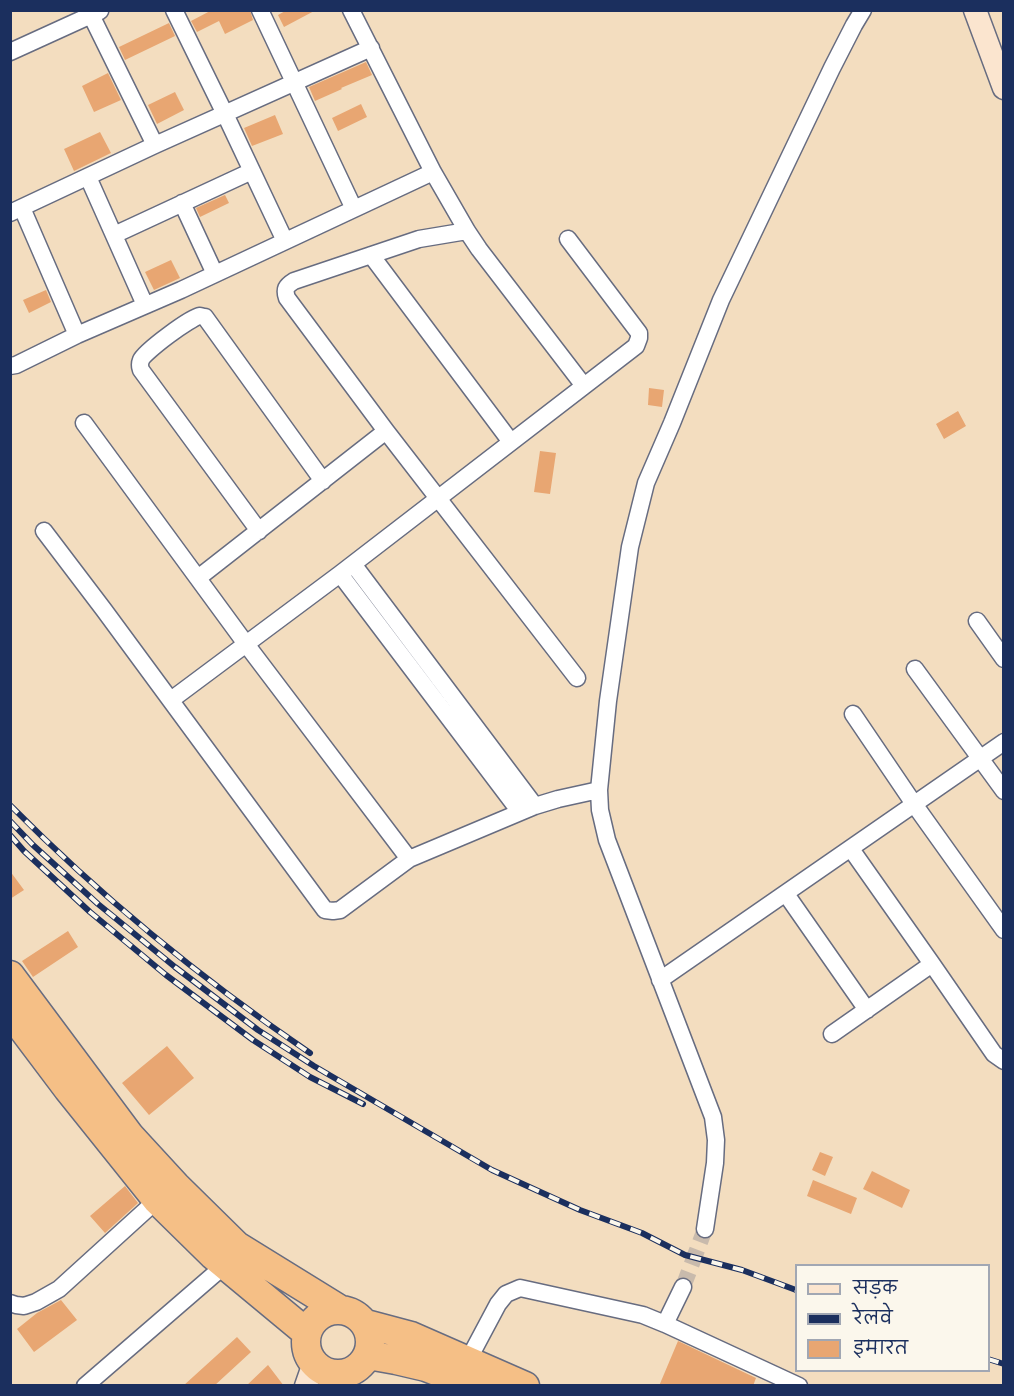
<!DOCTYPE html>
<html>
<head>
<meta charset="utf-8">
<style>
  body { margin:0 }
  #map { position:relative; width:1014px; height:1396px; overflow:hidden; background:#f3ddbf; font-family:Itim,"Playpen Sans Deva",sans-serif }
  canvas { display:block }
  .frame { position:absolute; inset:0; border:12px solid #1b2f5e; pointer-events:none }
  .legend { position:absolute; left:795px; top:1264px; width:195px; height:108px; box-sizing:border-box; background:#fbf7ec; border:2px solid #a1a7b3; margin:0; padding:8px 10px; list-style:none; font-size:18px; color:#1b2f5e }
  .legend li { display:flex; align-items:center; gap:12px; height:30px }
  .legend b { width:30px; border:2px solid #a1a7b3 }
</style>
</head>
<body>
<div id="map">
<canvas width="1014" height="1396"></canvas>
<div class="frame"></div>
<ul class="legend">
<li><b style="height:8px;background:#fbe5cf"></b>सड़क</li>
<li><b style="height:8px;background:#1b2f5e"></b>रेलवे</li>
<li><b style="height:16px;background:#e8a672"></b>इमारत</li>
</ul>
</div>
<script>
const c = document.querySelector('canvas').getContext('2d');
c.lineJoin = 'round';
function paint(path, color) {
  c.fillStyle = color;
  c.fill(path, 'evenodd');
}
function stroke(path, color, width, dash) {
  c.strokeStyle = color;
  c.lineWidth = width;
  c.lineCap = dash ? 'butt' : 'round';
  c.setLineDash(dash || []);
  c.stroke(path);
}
const building = new Path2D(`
  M 212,10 L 250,10 L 253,20 L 225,34 L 219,21 L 197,32 L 191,21 Z
  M 287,10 L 316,10 L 284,27 L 278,15 Z
  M 169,23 L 175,36 L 125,60 L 119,47 Z
  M 366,62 L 372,75 L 341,88 L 342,89 L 315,101 L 309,87 Z
  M 108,73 L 121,100 L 94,112 L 82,86 Z
  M 175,92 L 184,110 L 157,124 L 148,105 Z
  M 361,104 L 367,117 L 338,131 L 332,118 Z
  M 275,115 L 283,134 L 252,146 L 244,128 Z
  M 100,132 L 111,153 L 74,171 L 64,149 Z
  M 225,195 L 229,203 L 200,217 L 196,208 Z
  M 171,260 L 180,278 L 154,290 L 145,272 Z
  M 46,290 L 51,302 L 29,313 L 23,300 Z
  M 649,388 L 664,390 L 662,407 L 648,405 Z
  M 958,411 L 966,426 L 944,439 L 936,424 Z
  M 540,451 L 556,453 L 550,494 L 534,492 Z
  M 10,871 L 24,890 L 10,899 Z
  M 68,931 L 78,947 L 33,977 L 22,961 Z
  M 167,1046 L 194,1078 L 149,1115 L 122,1083 Z
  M 820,1152 L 833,1157 L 825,1176 L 812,1170 Z
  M 872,1171 L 910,1190 L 902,1208 L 863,1189 Z
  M 813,1180 L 857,1198 L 851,1214 L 807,1196 Z
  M 125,1186 L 138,1203 L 105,1233 L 90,1216 Z
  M 61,1300 L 77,1320 L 34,1352 L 17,1329 L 37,1313 Z
  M 237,1337 L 251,1352 L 214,1386 L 183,1386 Z
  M 678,1341 L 756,1378 L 753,1386 L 659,1386 Z
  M 268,1365 L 284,1386 L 246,1386 Z`);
const streetTunnel = new Path2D(`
  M 683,1287 L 705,1229`);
const street = new Path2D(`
  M 174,10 L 225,114 L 285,241
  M 260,10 L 354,209
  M 351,10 L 433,172 L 467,231 L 479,249 L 584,386
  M 91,15 L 155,145
  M 10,52 L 100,11
  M 88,177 L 145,305
  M 182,203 L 215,274
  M 22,208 L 77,335
  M 10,213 L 155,145 L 371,48
  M 467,231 L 419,239 L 294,281 C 286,286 284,289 287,298 L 386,431 L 577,678
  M 114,235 L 252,171
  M 371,255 L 511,442
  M 10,366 L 16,365 L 77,335 L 181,290 L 433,172
  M 84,423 L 246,644 L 409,859
  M 44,531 L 104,610 L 325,910 L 333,911 L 340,910 L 409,859 L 535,806 L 558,799 L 599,790
  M 259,531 L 141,370 C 140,366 139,365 141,360 C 144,352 191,317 200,316 C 201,316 203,317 205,317 L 323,481
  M 353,564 L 535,806
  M 340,574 L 520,812
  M 198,578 L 386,431
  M 977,621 L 1004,659
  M 915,669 L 1004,791
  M 171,700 L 340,574 L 636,346 L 639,338 L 639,333 L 568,239
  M 853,714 L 914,804 L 1004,930
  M 851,849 L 932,964 L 994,1054 L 1004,1061
  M 786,894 L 867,1010
  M 660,980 L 1004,742
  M 832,1034 L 932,964
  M 705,1229 L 715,1163 L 716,1140 L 713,1117 L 607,840 L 600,810 L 599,790 L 608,701 L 630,547 L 646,483 L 672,423 L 721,300 L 832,68 L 854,25 L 863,10
  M 10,1303 L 16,1305 L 24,1306 L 36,1302 L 59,1289 L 157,1200
  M 665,1324 L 683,1287
  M 465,1366 L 498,1304 L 506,1294 L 520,1288 L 643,1315 L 665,1324 L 799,1386
  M 85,1386 L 225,1265`);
const secondary = new Path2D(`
  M 975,10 L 1004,88
  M 306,1386 L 314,1363
  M 334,1386 L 339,1374`);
const highway = new Path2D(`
  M 10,975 L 130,1136 L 176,1186 L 237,1246 L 339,1309
  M 10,1012 L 68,1089 L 157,1200 L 213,1255 L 307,1333
  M306 1342a32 32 0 1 1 64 0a32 32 0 1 1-64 0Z
  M 366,1324 L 411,1336 L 525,1386
  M 368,1355 L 396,1360 L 426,1367 L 474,1386`);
const rail = new Path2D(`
  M 10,805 C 102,898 203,980 310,1053
  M 10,821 L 33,845 L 98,904 L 175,967 L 258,1030 L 314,1066 L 492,1170 L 580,1210 L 642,1233 L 685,1255 L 742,1270 L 796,1290
  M 10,835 L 24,851 L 90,912 L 166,975 L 253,1040 L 310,1077 L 363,1104
  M 988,1359 L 1004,1364`);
paint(building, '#e8a672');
stroke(streetTunnel, '#c8baac', 16, [16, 8]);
stroke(street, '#676c80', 19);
stroke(secondary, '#676c80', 25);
stroke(highway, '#676c80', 31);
stroke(street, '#fff', 16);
stroke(secondary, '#fbe5cf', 22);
stroke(highway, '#f5bf86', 28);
stroke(rail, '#1b2f5e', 6);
stroke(rail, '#fbf7ec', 4, [11]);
</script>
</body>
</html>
